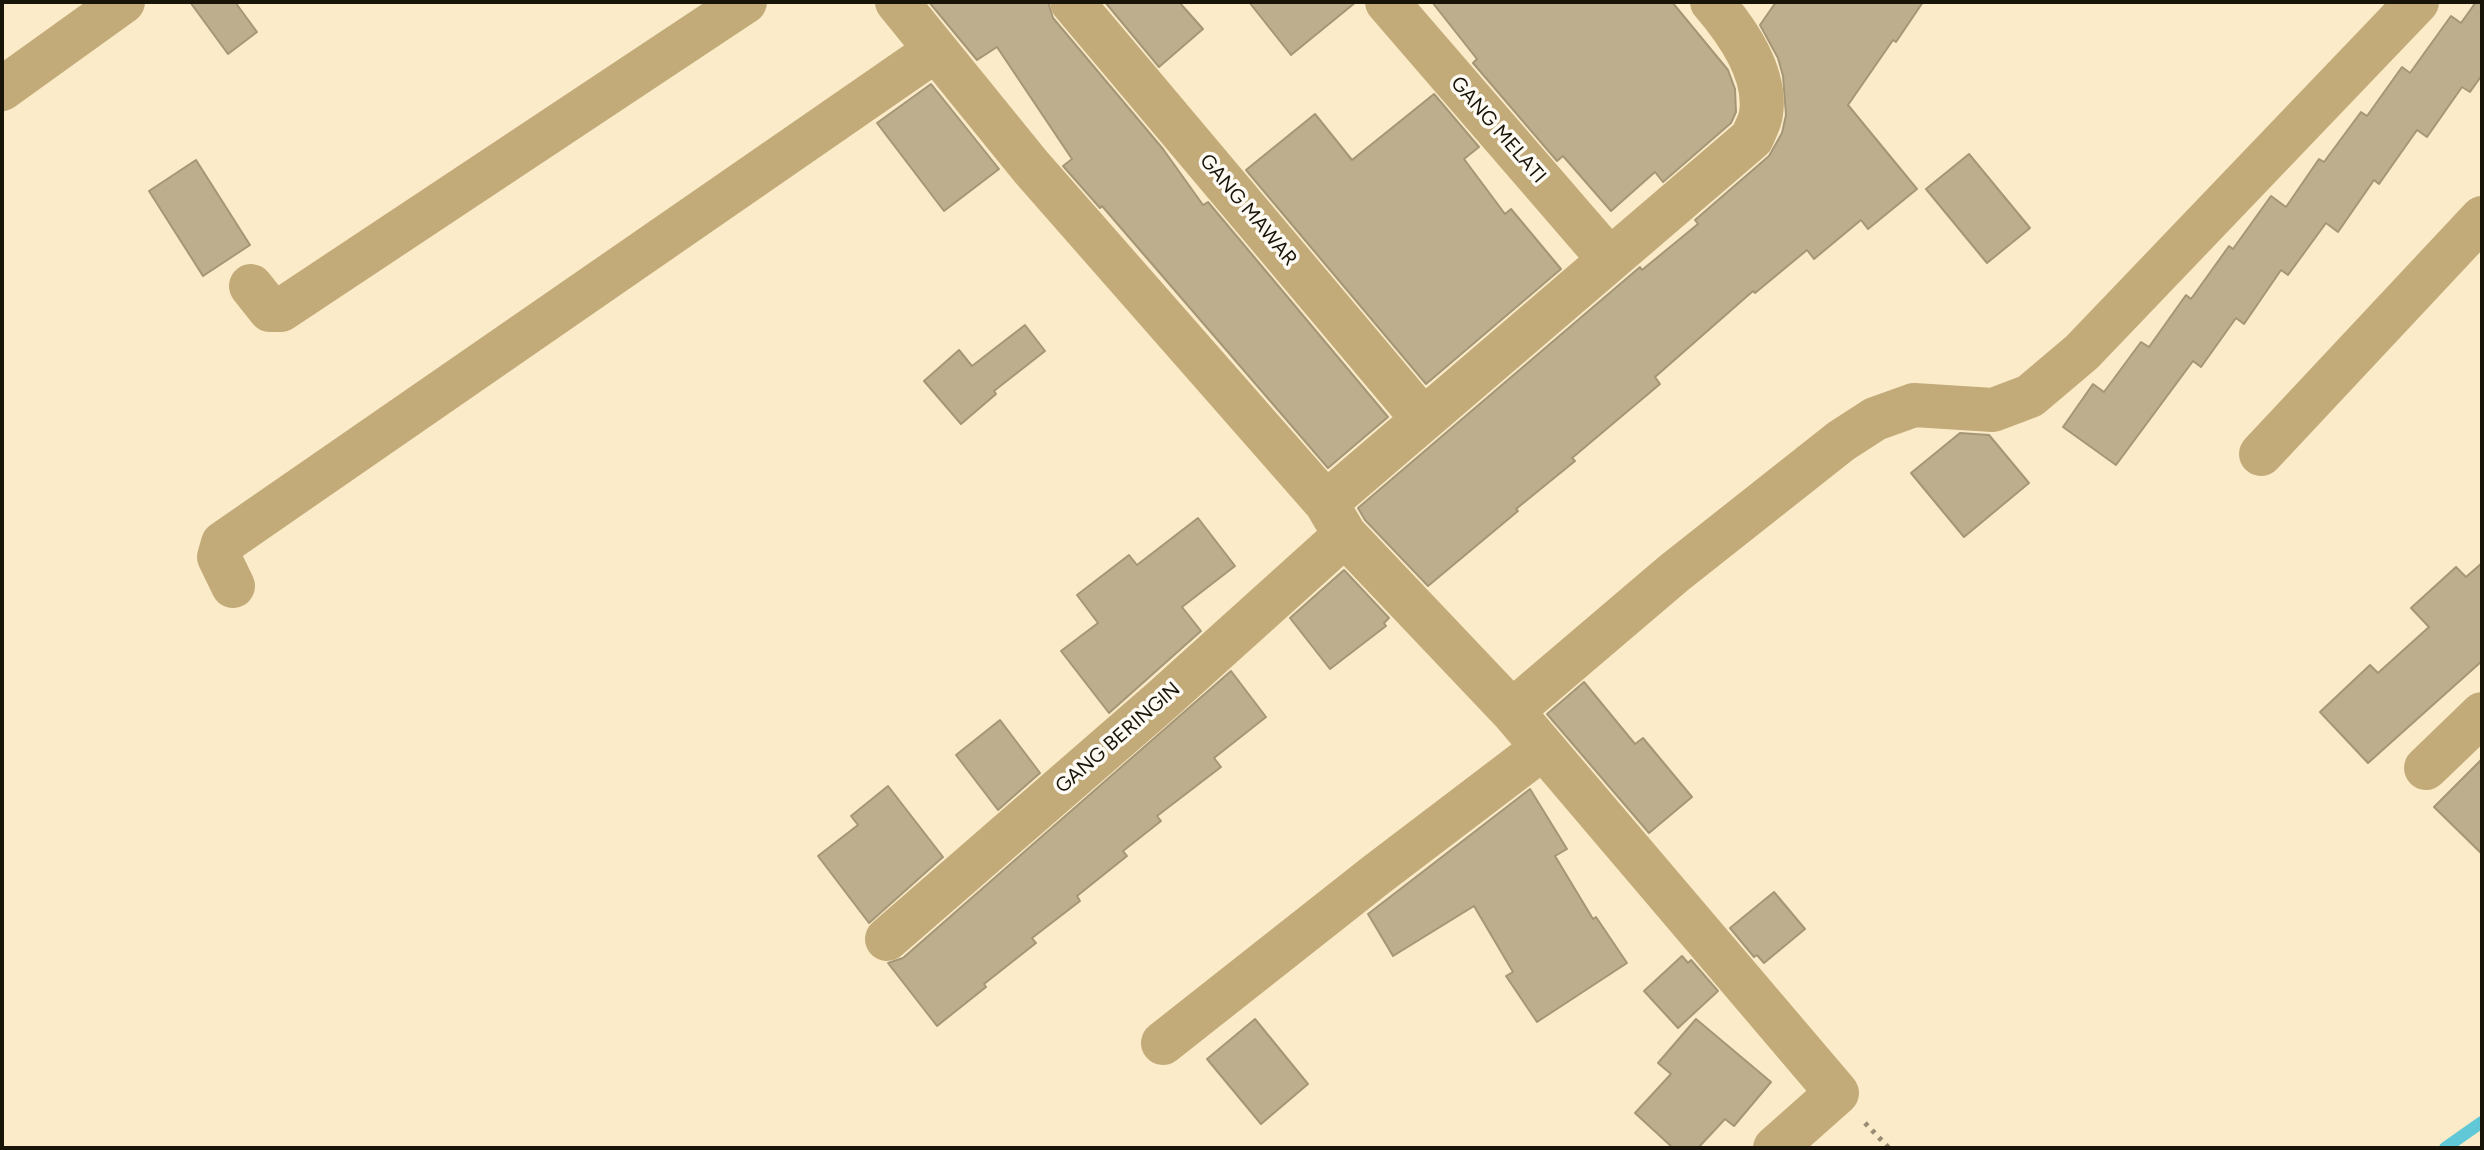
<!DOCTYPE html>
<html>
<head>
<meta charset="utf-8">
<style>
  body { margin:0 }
  #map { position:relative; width:2484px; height:1150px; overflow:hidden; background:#fbebc9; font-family:Figtree,sans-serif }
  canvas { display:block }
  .frame { position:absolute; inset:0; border:4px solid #191408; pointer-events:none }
</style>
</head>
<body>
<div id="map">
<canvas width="2484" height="1150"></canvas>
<div class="frame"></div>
</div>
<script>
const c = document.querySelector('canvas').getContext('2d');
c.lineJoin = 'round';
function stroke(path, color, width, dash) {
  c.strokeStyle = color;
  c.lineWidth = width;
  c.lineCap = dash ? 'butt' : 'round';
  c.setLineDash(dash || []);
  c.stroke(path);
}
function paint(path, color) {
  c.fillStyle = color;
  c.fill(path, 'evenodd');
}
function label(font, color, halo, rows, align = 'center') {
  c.font = font + ' Figtree,sans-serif';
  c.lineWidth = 7;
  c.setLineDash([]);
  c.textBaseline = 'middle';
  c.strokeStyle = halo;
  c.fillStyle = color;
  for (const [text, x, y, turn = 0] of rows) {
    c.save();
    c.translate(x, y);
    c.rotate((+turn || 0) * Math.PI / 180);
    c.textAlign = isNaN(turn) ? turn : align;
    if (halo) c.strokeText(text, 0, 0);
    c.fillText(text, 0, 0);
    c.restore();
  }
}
const stream = new Path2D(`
  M 2445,1148 L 2482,1122`);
const building = new Path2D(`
  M 190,2 L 235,2 L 257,32 L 228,54 Z
  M 929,2 L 1048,2 L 1053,18 L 1163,149 L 1203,205 L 1208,202 L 1388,417 L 1328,468 L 1102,206 L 1100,208 L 1063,166 L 1072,159 L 997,47 L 977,60 Z
  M 1105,2 L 1179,2 L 1203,29 L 1159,67 Z
  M 1249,2 L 1356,2 L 1291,55 Z
  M 1432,2 L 1672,2 L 1728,70 L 1735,89 L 1736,112 L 1731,123 L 1663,182 L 1655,172 L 1611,211 L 1563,156 L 1557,161 L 1473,63 L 1477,59 Z
  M 1776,2 L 1923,2 L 1896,42 L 1893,40 L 1848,105 L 1917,189 L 1868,229 L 1861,220 L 1814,259 L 1807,250 L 1755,293 L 1753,291 L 1655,377 L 1660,384 L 1572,458 L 1575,461 L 1516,509 L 1518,511 L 1428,586 L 1365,520 L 1358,508 L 1640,267 L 1642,270 L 1698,224 L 1695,220 L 1769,156 L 1782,133 L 1786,115 L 1783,76 L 1778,58 L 1760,25 Z
  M 2476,2 L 2482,2 L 2482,75 L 2470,92 L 2462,87 L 2427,137 L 2417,130 L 2379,184 L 2374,180 L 2338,232 L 2326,223 L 2288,275 L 2281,270 L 2244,324 L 2236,318 L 2201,367 L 2193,361 L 2116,465 L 2063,427 L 2093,384 L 2104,392 L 2141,342 L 2149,347 L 2186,295 L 2191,299 L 2229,246 L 2233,249 L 2271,196 L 2286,207 L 2319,159 L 2324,162 L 2361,112 L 2367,116 L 2402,67 L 2410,73 L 2451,16 L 2461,23 Z
  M 931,84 L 999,169 L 944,211 L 877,123 Z
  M 1434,94 L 1479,147 L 1464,159 L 1505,214 L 1511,209 L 1561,269 L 1426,384 L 1246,170 L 1315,114 L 1352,160 Z
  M 1969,154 L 2030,228 L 1987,263 L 1926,189 Z
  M 196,160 L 250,245 L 203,276 L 149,191 Z
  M 1025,325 L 1045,351 L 994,391 L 996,394 L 961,424 L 924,381 L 959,350 L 972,366 Z
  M 1960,433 L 1989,435 L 2029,483 L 1964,537 L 1911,473 Z
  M 1198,518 L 1235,566 L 1182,607 L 1201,631 L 1109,713 L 1061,651 L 1098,623 L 1077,595 L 1129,555 L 1137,565 Z
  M 2482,563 L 2482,661 L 2368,763 L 2320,712 L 2370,665 L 2378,673 L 2429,627 L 2411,608 L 2456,567 L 2466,577 Z
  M 1344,570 L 1389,618 L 1384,623 L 1386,626 L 1330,669 L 1290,618 Z
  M 1231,671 L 1266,717 L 1214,758 L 1221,767 L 1157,816 L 1161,821 L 1123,851 L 1127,856 L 1077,896 L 1080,901 L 1032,938 L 1036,943 L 984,984 L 986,987 L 937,1026 L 888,963 L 903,958 Z
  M 1584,682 L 1635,744 L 1643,738 L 1692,797 L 1649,833 L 1547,714 Z
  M 1000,720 L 1040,773 L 998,810 L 956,755 Z
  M 2482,759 L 2482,854 L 2434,807 Z
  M 888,786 L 943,857 L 869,923 L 818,856 L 858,825 L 851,816 Z
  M 1530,789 L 1567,849 L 1555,856 L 1593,919 L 1596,917 L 1627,963 L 1537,1022 L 1506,976 L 1513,972 L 1474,906 L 1393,956 L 1368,914 Z
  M 1774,892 L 1805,929 L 1764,963 L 1757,955 L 1754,957 L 1730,928 Z
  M 1682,956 L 1688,963 L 1691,960 L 1718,991 L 1678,1028 L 1644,991 Z
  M 1255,1019 L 1308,1084 L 1261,1124 L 1207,1059 Z
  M 1696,1019 L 1771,1082 L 1734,1126 L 1725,1119 L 1698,1148 L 1673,1148 L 1635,1113 L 1671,1074 L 1658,1063 Z`);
const path = new Path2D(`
  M 1865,1123 L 1889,1148`);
const minor = new Path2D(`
  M 897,2 L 1031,167 L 1326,503 L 1345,535 L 1512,711 L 1837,1093 L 1775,1148
  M 1072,2 L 1423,419
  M 1387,2 L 1609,259
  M 2,89 L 123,2
  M 251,286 L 270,310 L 281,310 L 745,2
  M 2261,454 L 2482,218
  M 1326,503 L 1752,138 C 1755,130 1760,122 1761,114 C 1767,73 1737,31 1712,2
  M 233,586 L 219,557 L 223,543 L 936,50
  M 1512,711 L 1674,573 L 1841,441 L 1875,419 L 1914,405 L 1993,410 L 2030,396 L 2082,352 L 2417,2
  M 2426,768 L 2482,714
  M 887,939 L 1162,700 L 1345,535
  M 1163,1043 L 1376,875 L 1543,748`);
const streetNames = [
  ["GANG MELATI",1498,130,49],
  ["GANG MAWAR",1248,210,50],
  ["GANG BERINGIN",1118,738,-41]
];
stroke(stream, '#60c8d7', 12);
paint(building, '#bdae8e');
stroke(building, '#a59676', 2);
stroke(path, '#998e75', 5, [4, 6]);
stroke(minor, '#c2ab79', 44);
label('20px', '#191408', '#fdfaf3', streetNames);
</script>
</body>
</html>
